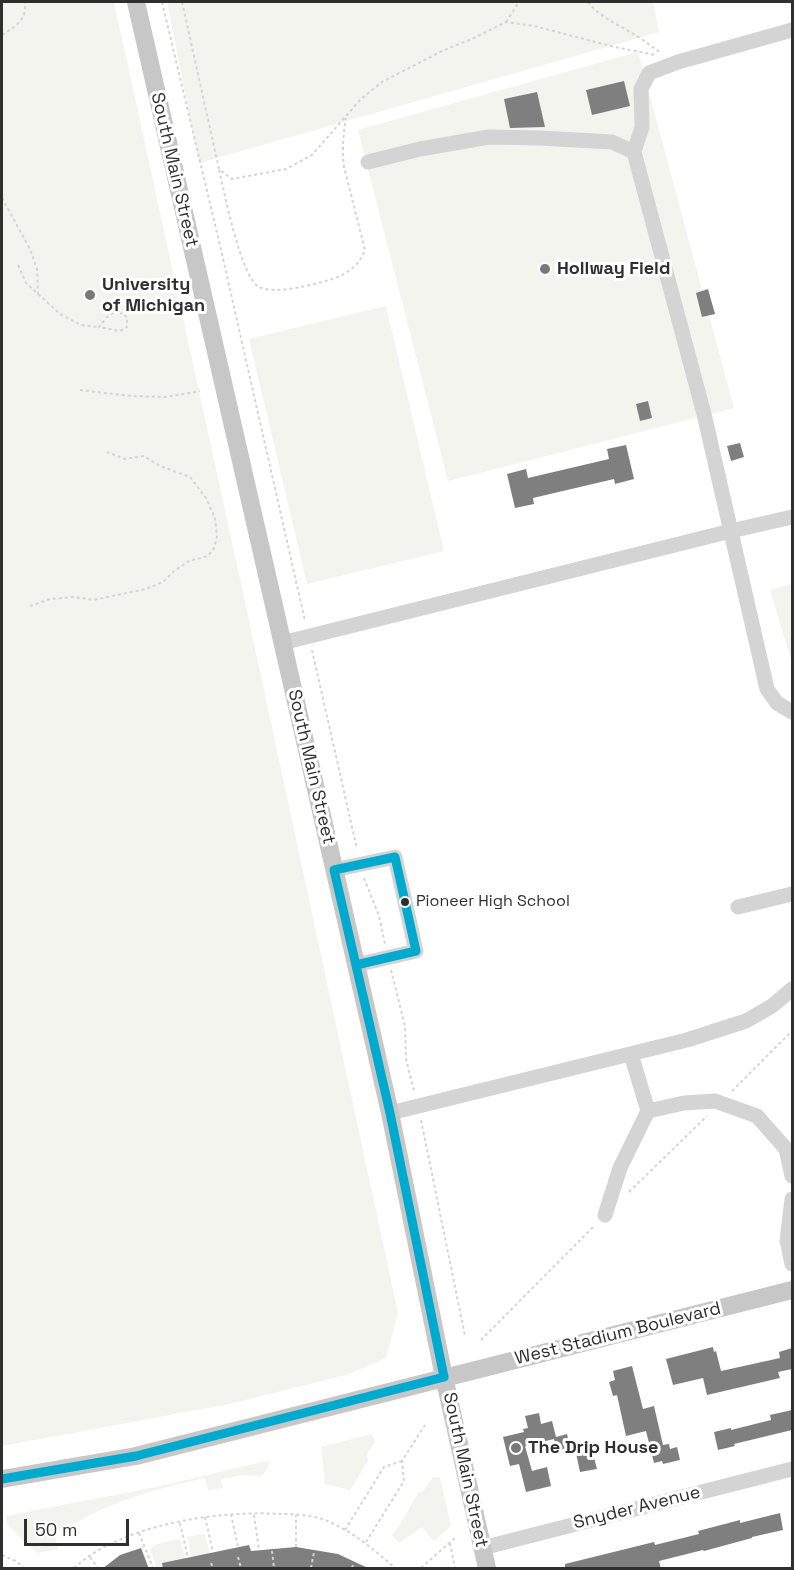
<!DOCTYPE html>
<html>
<head>
<meta charset="utf-8">
<style>
  body { margin:0 }
  #map { position:relative; width:794px; height:1570px; overflow:hidden; background:#fff; font-family:"Space Grotesk",sans-serif }
  canvas { display:block }
  .frame { position:absolute; inset:0; border:3px solid #2f2f2f; pointer-events:none }
  .scale { position:absolute; left:24px; top:1519px; width:105px; height:27px; box-sizing:border-box; border:3px solid #2f2f2f; border-top:0; padding-left:8px; font-size:18px; line-height:21px; white-space:nowrap; color:#2f2f2f; -webkit-text-stroke:4px #fff; paint-order:stroke }
</style>
</head>
<body>
<div id="map">
<canvas width="794" height="1570"></canvas>
<div class="frame"></div>
<div class="scale">50 m</div>
</div>
<script>
const c = document.querySelector('canvas').getContext('2d');
c.lineJoin = 'round';
function paint(path, color) {
  c.fillStyle = color;
  c.fill(path, 'evenodd');
}
function stroke(path, color, width, dash) {
  c.strokeStyle = color;
  c.lineWidth = width;
  c.lineCap = dash ? 'butt' : 'round';
  c.setLineDash(dash || []);
  c.stroke(path);
}
function label(font, color, halo, rows, align = 'center') {
  c.font = font + ' "Space Grotesk",sans-serif';
  c.lineWidth = 6;
  c.setLineDash([]);
  c.textBaseline = 'middle';
  c.strokeStyle = halo;
  c.fillStyle = color;
  for (const [text, x, y, turn = 0] of rows) {
    c.save();
    c.translate(x, y);
    c.rotate((+turn || 0) * Math.PI / 180);
    c.textAlign = isNaN(turn) ? turn : align;
    if (halo) c.strokeText(text, 0, 0);
    c.fillText(text, 0, 0);
    c.restore();
  }
}
const green = new Path2D(`
  M 2,2 L 114,2 L 242,588 L 398,1313 L 386,1358 L 346,1375 L 229,1404 L 2,1446 Z
  M 167,2 L 653,2 L 659,32 L 199,163 Z
  M 638,52 L 734,408 L 448,481 L 358,130 Z
  M 386,306 L 444,551 L 307,584 L 249,339 Z
  M 792,584 L 792,663 L 770,590 Z
  M 372,1434 L 375,1442 L 367,1454 L 368,1461 L 350,1490 L 325,1484 L 321,1447 Z
  M 271,1460 L 266,1471 L 261,1476 L 242,1475 L 221,1479 L 223,1488 L 208,1490 L 205,1478 C 158,1488 113,1501 71,1525 L 69,1523 L 54,1533 L 58,1549 L 37,1553 L 7,1524 L 6,1516 L 156,1487 Z
  M 433,1477 L 440,1477 L 451,1526 L 434,1541 L 422,1527 L 399,1543 L 392,1535 L 398,1528 L 418,1493 L 423,1491 Z
  M 201,1534 L 205,1535 L 210,1553 L 191,1557 L 188,1537 Z
  M 179,1539 L 181,1542 L 185,1559 L 175,1568 L 157,1568 L 150,1550 L 151,1548 L 157,1544 Z`);
const building = new Path2D(`
  M 624,81 L 630,106 L 592,115 L 586,90 Z
  M 537,92 L 545,127 L 510,128 L 504,99 Z
  M 708,289 L 715,314 L 702,317 L 696,293 Z
  M 648,401 L 652,418 L 640,421 L 636,404 Z
  M 740,443 L 744,457 L 731,461 L 727,446 Z
  M 626,445 L 634,479 L 615,484 L 614,479 L 533,498 L 534,504 L 515,508 L 507,474 L 526,469 L 528,478 L 609,459 L 607,449 Z
  M 713,1347 L 714,1352 L 716,1351 L 721,1371 L 780,1358 L 779,1352 L 792,1348 L 792,1369 L 778,1372 L 780,1378 L 707,1395 L 703,1378 L 673,1385 L 666,1359 Z
  M 632,1366 L 643,1409 L 654,1406 L 663,1445 L 669,1444 L 670,1449 L 677,1447 L 680,1460 L 663,1464 L 662,1461 L 654,1463 L 646,1431 L 626,1436 L 617,1395 L 613,1396 L 609,1382 L 615,1380 L 613,1371 Z
  M 792,1410 L 792,1430 L 734,1444 L 735,1446 L 718,1450 L 714,1432 L 731,1428 L 731,1430 L 771,1420 L 770,1415 Z
  M 539,1413 L 541,1424 L 552,1421 L 556,1437 L 567,1434 L 570,1448 L 557,1451 L 554,1439 L 525,1446 L 532,1471 L 547,1467 L 551,1486 L 526,1492 L 519,1464 L 510,1466 L 503,1437 L 524,1432 L 523,1429 L 528,1428 L 525,1416 Z
  M 592,1450 L 597,1469 L 580,1472 L 576,1453 Z
  M 780,1513 L 783,1530 L 752,1537 L 752,1538 L 704,1551 L 703,1550 L 659,1561 L 661,1569 L 565,1569 L 565,1564 L 654,1542 L 655,1545 L 699,1534 L 698,1531 L 740,1520 L 740,1523 Z
  M 249,1545 L 251,1551 L 296,1547 L 338,1554 L 370,1569 L 163,1569 L 162,1563 Z
  M 141,1548 L 149,1569 L 102,1569 L 120,1555 Z`);
const path = new Path2D(`
  M 162,2 L 222,254 L 305,621
  M 182,2 L 219,169 L 232,179 L 286,169 L 312,155 L 360,100 L 382,82 L 442,51 L 474,38 L 506,22 L 534,26 L 615,47 L 655,55
  M 588,2 C 599,16 615,23 630,32 C 641,38 651,46 661,53
  M 506,22 L 519,2
  M 2,35 C 16,26 27,20 25,2
  M 219,170 C 224,191 241,278 259,287 C 274,294 303,287 318,283 C 339,278 357,271 365,250 L 344,167 C 342,151 343,134 346,118
  M 2,198 L 30,249 L 37,269 L 38,295
  M 18,265 L 26,283 L 60,314 L 81,325 L 99,327
  M 113,313 L 121,313 L 127,317 L 127,327 L 120,331 L 99,327 L 107,317 Z
  M 80,390 L 131,396 L 166,397 L 200,391
  M 30,606 L 50,599 L 74,597 L 93,600 L 146,589 L 163,582 L 174,571 L 189,561 L 208,556 L 214,548 L 217,537 L 215,518 L 206,498 L 190,477 L 160,466 L 144,456 L 125,459 L 107,452
  M 312,650 L 357,849
  M 364,878 L 379,916 L 385,944
  M 391,970 L 405,1026 L 406,1059 L 414,1091
  M 732,1091 L 792,1031
  M 421,1120 L 465,1336
  M 629,1192 L 707,1116
  M 481,1340 L 595,1225
  M 231,1514 L 238,1547
  M 254,1515 L 259,1550
  M 205,1517 L 213,1552
  M 180,1523 L 188,1558
  M 345,1530 L 384,1467 L 402,1461
  M 139,1533 L 153,1568
  M 366,1542 L 404,1481 L 402,1461 L 425,1425
  M 450,1543 L 455,1568
  M 296,1547 L 296,1515
  M 272,1551 L 274,1568
  M 2,1555 L 16,1561 L 24,1568
  M 90,1557 L 98,1568
  M 238,1557 L 241,1568
  M 211,1563 L 213,1568
  M 192,1567 L 192,1568
  M 74,1568 C 122,1524 219,1510 282,1514 C 294,1514 307,1515 319,1518 C 349,1528 372,1548 395,1568
  M 311,1568 L 314,1552
  M 352,1568 L 353,1565
  M 421,1568 L 456,1537`);
const minor = new Path2D(`
  M 634,152 L 642,127 L 641,89 L 649,73 L 678,62 L 792,30
  M 368,162 L 420,149 L 489,137 L 540,138 L 612,142 L 634,152 L 704,414 L 767,689 L 777,703 L 792,712
  M 282,643 L 731,531 L 792,517
  M 334,870 L 395,857 L 416,951 L 356,965
  M 738,907 L 792,894
  M 648,1111 L 684,1103 L 715,1101 L 757,1116 L 786,1149 L 792,1176
  M 390,1113 L 687,1040 L 746,1021 L 772,1006 L 792,989
  M 792,1199 L 787,1241 L 792,1264
  M 605,1215 L 620,1168 L 648,1111 L 631,1054
  M 482,1548 L 792,1469`);
const major = new Path2D(`
  M 136,2 L 390,1113 L 444,1377 L 487,1568
  M 2,1479 L 136,1456 L 792,1290`);
const bus1 = new Path2D(`
  M 2,1479 L 136,1456 L 444,1377 L 390,1113 L 334,870 L 395,857 L 416,951 L 356,965`);
const markers = [
  [545,269,6,"#787878"],
  [90,295,6,"#787878"],
  [405,902,5,"#2f2f2f"],
  [516,1448,6,"#787878"]
];
const busNames = [
  ["Pioneer High School",416,902]
];
const streetNames = [
  ["South Main Street",174,170,77],
  ["South Main Street",311,767,77],
  ["West Stadium Boulevard",618,1334,-14],
  ["South Main Street",465,1470,78],
  ["Snyder Avenue",637,1508,-14]
];
const poiNames = [
  ["Hollway Field",557,269],
  ["University",102,285],
  ["of Michigan",102,306],
  ["The Drip House",528,1448]
];
paint(green, '#f2f4ed');
paint(building, '#7f7f7f');
stroke(path, '#d4d4d4', 2, [3, 3]);
stroke(minor, '#d4d4d4', 15);
stroke(major, '#c7c7c7', 18);
stroke(bus1, '#00a9ce', 9);
for (const [x, y, r, color] of markers) {
  const dot = new Path2D();
  dot.arc(x, y, r, 0, 2 * Math.PI);
  c.fillStyle = color;
  c.fill(dot);
  stroke(dot, '#fff', 2);
}
label('16px', '#2f2f2f', '#fff', busNames, 'left');
label('18px', '#2f2f2f', '#fff', streetNames);
label('bold 18px', '#2f2f2f', '#fff', poiNames, 'left');
</script>
</body>
</html>
